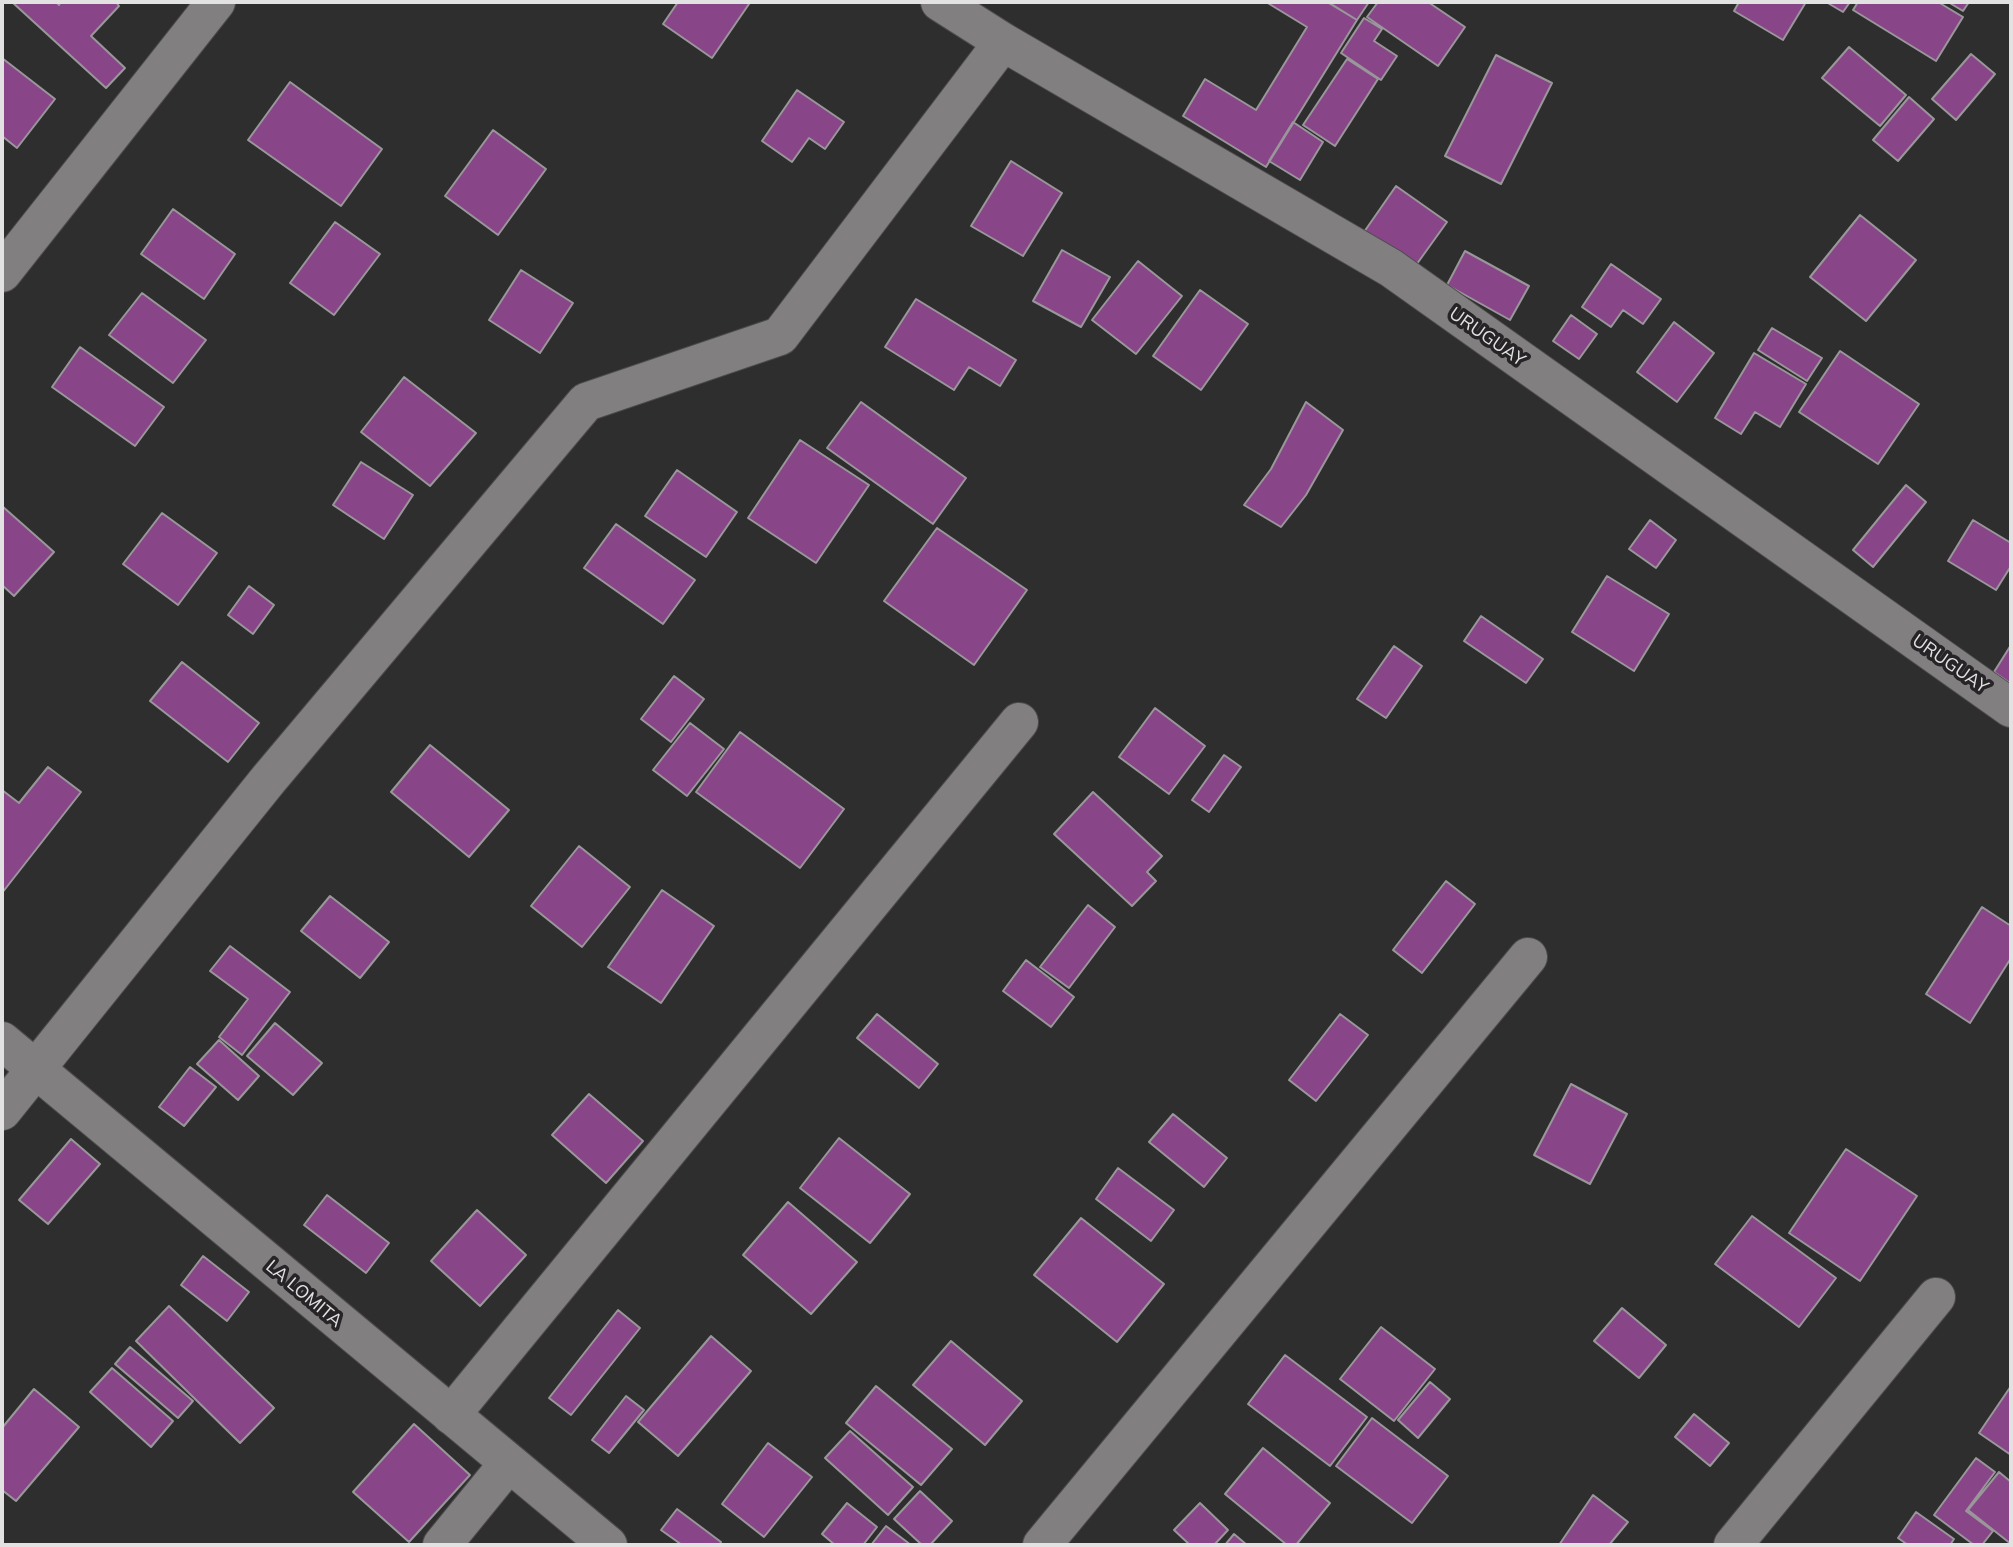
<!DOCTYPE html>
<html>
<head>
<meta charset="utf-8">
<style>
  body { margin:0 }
  #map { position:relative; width:2013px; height:1547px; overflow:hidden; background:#2f2e2f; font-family:Mulish,sans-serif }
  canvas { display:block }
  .frame { position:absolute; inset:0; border:4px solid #e3e2e3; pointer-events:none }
</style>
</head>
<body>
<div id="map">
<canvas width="2013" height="1547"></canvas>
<div class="frame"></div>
</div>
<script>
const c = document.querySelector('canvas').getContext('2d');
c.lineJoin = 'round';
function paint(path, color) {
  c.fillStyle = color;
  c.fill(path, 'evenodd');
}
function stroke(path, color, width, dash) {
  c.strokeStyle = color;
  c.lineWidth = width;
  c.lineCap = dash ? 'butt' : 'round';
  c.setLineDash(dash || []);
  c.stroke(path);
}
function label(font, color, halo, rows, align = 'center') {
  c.font = font + ' Mulish,sans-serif';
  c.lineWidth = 7;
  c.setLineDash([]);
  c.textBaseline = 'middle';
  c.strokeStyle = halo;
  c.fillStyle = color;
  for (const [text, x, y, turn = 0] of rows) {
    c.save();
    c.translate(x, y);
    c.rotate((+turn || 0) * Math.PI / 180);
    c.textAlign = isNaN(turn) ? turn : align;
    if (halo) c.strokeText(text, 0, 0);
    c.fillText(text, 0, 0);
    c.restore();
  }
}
const building = new Path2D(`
  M 12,2 L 56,2 L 59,5 L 61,2 L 116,2 L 119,6 L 91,36 L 125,68 L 106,88 Z
  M 678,2 L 746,2 L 749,4 L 712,58 L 663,24 Z
  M 1266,2 L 1328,2 L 1357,20 L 1266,167 L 1183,116 L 1205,79 L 1256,110 L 1307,27 Z
  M 1327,2 L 1369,2 L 1357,20 Z
  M 1378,2 L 1428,2 L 1465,27 L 1438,66 L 1367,17 Z
  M 1739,2 L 1806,2 L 1783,40 L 1734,11 Z
  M 1826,2 L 1850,2 L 1843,12 Z
  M 1858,2 L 1938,2 L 1963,17 L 1936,61 L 1853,10 Z
  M 1948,2 L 1969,2 L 1963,11 Z
  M 1364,18 L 1382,29 L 1374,41 L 1397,56 L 1381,80 L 1341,53 Z
  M 1849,47 L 1906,95 L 1880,126 L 1822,78 Z
  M 1971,54 L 1995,74 L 1956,120 L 1932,99 Z
  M 1496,55 L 1552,83 L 1501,184 L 1445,156 Z
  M 2,58 L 55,99 L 17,148 L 2,136 Z
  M 1347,59 L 1378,79 L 1335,146 L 1303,125 Z
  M 290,82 L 382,149 L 341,206 L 248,140 Z
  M 797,90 L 844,122 L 825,149 L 809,138 L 792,162 L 762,141 Z
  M 1909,97 L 1934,119 L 1898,161 L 1873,140 Z
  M 1293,122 L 1323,142 L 1300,180 L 1269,161 Z
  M 493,130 L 546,169 L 498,235 L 445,196 Z
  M 1011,161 L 1062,193 L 1023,256 L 971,226 Z
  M 1396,186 L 1447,222 L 1414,268 L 1364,232 Z
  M 173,209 L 235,254 L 204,299 L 141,254 Z
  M 1860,215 L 1916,260 L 1866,321 L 1810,277 Z
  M 335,222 L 380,254 L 334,315 L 290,283 Z
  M 1062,250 L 1110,277 L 1081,327 L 1033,301 Z
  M 1465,251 L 1529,286 L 1510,320 L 1447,285 Z
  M 1138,261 L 1182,296 L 1136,354 L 1092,320 Z
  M 1611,264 L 1661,299 L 1643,324 L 1623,310 L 1611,327 L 1582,307 Z
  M 521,270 L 573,303 L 540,353 L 489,320 Z
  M 1200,290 L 1248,324 L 1201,390 L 1153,356 Z
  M 142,293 L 206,340 L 173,383 L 109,335 Z
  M 916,299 L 1016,360 L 1000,386 L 969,367 L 954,390 L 885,347 Z
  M 1571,315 L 1597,334 L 1579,359 L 1553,341 Z
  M 1674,322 L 1714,353 L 1677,402 L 1637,372 Z
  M 1772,328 L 1822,358 L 1807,381 L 1758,350 Z
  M 80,347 L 164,407 L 135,446 L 52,387 Z
  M 1840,351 L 1919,404 L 1878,464 L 1799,412 Z
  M 1754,353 L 1806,384 L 1780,427 L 1755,412 L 1741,434 L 1715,418 Z
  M 404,377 L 476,433 L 430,486 L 361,432 Z
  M 861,402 L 966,478 L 933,524 L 827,448 Z
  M 1306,402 L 1343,430 L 1306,495 L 1281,527 L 1244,505 L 1271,469 Z
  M 800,440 L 869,485 L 816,563 L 748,518 Z
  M 361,462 L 413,495 L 384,539 L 333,505 Z
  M 677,470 L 737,512 L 706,557 L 645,516 Z
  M 1906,485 L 1926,502 L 1873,567 L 1853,550 Z
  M 2,506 L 54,552 L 14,596 L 2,585 Z
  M 162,513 L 217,553 L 178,605 L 123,564 Z
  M 1650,520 L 1676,540 L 1656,568 L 1629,549 Z
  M 1973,520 L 2011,543 L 2011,566 L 1996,590 L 1948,561 Z
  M 616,524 L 695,580 L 663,624 L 584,568 Z
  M 937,528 L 1027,590 L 974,665 L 884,601 Z
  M 1607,576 L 1669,614 L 1634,671 L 1572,632 Z
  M 249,586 L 274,605 L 253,634 L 228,615 Z
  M 1481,616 L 1543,659 L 1526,683 L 1464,641 Z
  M 2011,645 L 2011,684 L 1994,672 Z
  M 1394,646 L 1422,666 L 1386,718 L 1357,699 Z
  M 182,662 L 259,723 L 228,762 L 150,701 Z
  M 674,676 L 704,699 L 671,742 L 641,719 Z
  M 1155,708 L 1205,746 L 1169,794 L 1119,757 Z
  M 690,723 L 724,749 L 687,796 L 653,770 Z
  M 740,732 L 844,809 L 800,868 L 696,792 Z
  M 430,745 L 509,810 L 469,857 L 391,792 Z
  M 1224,755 L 1241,767 L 1209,812 L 1192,800 Z
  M 48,767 L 81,792 L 2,893 L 2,790 L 19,803 Z
  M 1093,792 L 1162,856 L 1147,872 L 1156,881 L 1132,906 L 1054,834 Z
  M 579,846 L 630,887 L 582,947 L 531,906 Z
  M 1446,881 L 1475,904 L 1422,973 L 1393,950 Z
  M 662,890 L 714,926 L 661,1003 L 608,967 Z
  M 330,896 L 389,942 L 360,978 L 301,931 Z
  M 1088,905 L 1115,927 L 1069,988 L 1040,967 Z
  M 1982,907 L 2011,926 L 2011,958 L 1970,1023 L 1926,994 Z
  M 230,946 L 290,992 L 242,1055 L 219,1037 L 248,999 L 210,971 Z
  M 1026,960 L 1074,997 L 1051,1027 L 1003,991 Z
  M 877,1014 L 938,1064 L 919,1088 L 857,1038 Z
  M 1340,1014 L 1368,1035 L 1316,1101 L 1289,1080 Z
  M 275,1023 L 322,1063 L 293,1095 L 247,1056 Z
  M 219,1040 L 259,1076 L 238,1100 L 197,1064 Z
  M 190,1067 L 216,1087 L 184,1126 L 159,1107 Z
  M 1571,1084 L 1627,1114 L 1590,1184 L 1534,1155 Z
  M 589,1094 L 643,1141 L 606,1183 L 552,1135 Z
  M 1173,1114 L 1227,1158 L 1204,1187 L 1149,1142 Z
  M 839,1138 L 910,1194 L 870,1243 L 800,1188 Z
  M 71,1139 L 100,1164 L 48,1224 L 19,1200 Z
  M 1846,1149 L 1917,1196 L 1860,1281 L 1789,1233 Z
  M 1118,1168 L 1174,1210 L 1151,1241 L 1096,1199 Z
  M 327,1195 L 389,1243 L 366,1273 L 304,1225 Z
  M 788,1202 L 857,1262 L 811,1314 L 743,1255 Z
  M 477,1210 L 526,1255 L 480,1306 L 431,1261 Z
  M 1752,1216 L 1836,1278 L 1799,1327 L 1715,1264 Z
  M 1081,1218 L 1164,1284 L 1117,1342 L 1034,1275 Z
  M 203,1256 L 249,1292 L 227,1321 L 181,1285 Z
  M 169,1306 L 274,1408 L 240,1443 L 136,1341 Z
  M 1622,1308 L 1666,1345 L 1639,1378 L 1594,1341 Z
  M 618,1310 L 640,1328 L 571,1415 L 549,1398 Z
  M 1381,1327 L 1435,1369 L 1394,1421 L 1340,1379 Z
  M 711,1336 L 751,1371 L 678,1456 L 638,1422 Z
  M 951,1341 L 1022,1401 L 985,1445 L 913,1385 Z
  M 130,1347 L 193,1401 L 178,1418 L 115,1364 Z
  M 1285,1355 L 1367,1417 L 1330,1466 L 1248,1404 Z
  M 112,1368 L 173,1421 L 151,1447 L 90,1392 Z
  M 1430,1382 L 1450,1399 L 1418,1438 L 1398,1420 Z
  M 876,1386 L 952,1449 L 921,1485 L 846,1423 Z
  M 2011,1386 L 2011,1455 L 1979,1433 Z
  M 34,1389 L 79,1427 L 16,1501 L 2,1490 L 2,1428 Z
  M 626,1396 L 644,1410 L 609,1453 L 592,1440 Z
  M 1694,1414 L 1729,1443 L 1710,1466 L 1675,1437 Z
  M 1372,1418 L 1448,1476 L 1412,1523 L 1336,1466 Z
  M 414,1424 L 470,1475 L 409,1542 L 353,1492 Z
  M 850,1431 L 913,1487 L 888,1515 L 825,1458 Z
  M 768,1443 L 812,1477 L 764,1537 L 722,1504 Z
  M 1263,1448 L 1330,1503 L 1296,1545 L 1287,1545 L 1225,1494 Z
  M 1976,1458 L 1995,1472 L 1966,1511 L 1993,1531 L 1982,1545 L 1974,1545 L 1934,1515 Z
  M 1999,1472 L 2011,1482 L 2011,1544 L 1968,1510 Z
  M 920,1491 L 952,1521 L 930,1545 L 922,1545 L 894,1519 Z
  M 1593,1495 L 1628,1522 L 1609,1545 L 1559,1545 Z
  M 847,1503 L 877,1527 L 863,1545 L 835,1545 L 822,1534 Z
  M 1200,1503 L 1228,1530 L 1214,1545 L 1190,1545 L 1174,1530 Z
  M 677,1509 L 721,1542 L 719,1545 L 682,1545 L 661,1530 Z
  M 1916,1512 L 1954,1539 L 1950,1545 L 1908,1545 L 1898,1538 Z
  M 886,1526 L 911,1545 L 871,1545 Z
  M 1234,1534 L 1247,1545 L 1225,1545 Z`);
const minor = new Path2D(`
  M 940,2 L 1003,42 L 1391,268 L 2011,708
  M 2,273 L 216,2
  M 2,1111 L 268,780 L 586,402 L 780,336 L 1003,42
  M 451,1415 L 1019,722
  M 442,1545 L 508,1464
  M 1042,1545 L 1528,957
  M 1733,1545 L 1936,1297`);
const tertiary = new Path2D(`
  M 2,1041 L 608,1545`);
const streetNames = [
  ["URUGUAY",1487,337,35],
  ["URUGUAY",1950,664,35],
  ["LA LOMITA",304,1294,40]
];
paint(building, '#884689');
stroke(building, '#999799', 2);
stroke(minor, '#4d4b4c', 40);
stroke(tertiary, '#4d4b4c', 40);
stroke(minor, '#827f81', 38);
stroke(tertiary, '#827f81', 38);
label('18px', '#e3e2e3', '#262426', streetNames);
</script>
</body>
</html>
